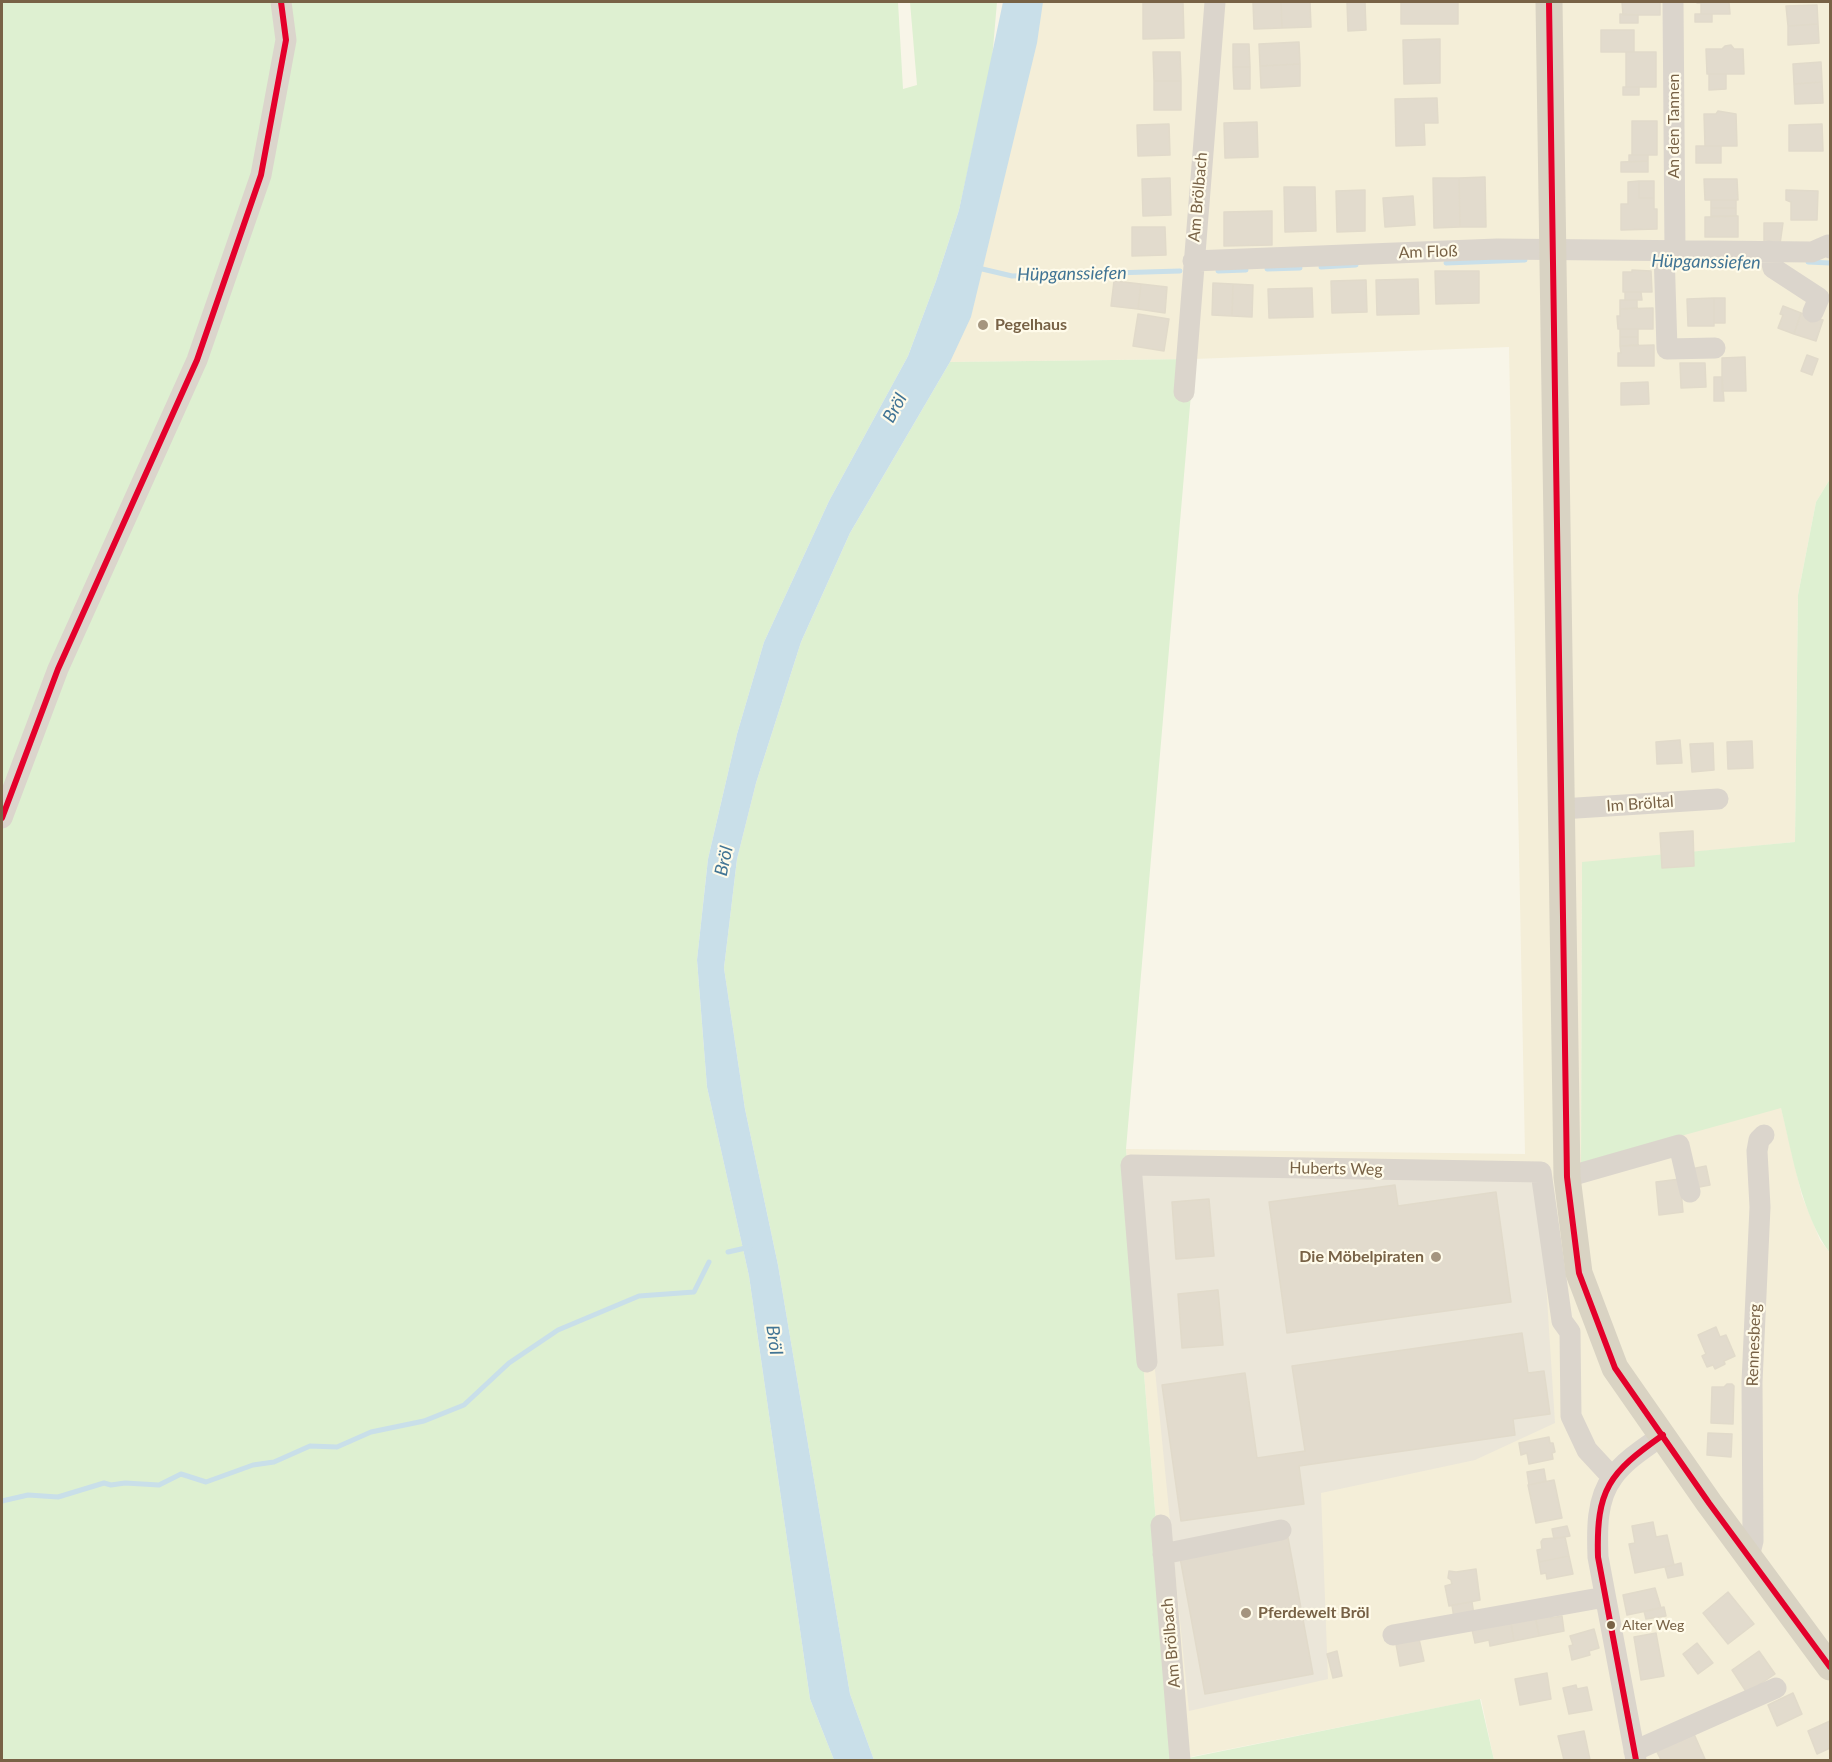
<!DOCTYPE html>
<html>
<head>
<meta charset="utf-8">
<style>
  body { margin:0 }
  #map { position:relative; width:1832px; height:1762px; overflow:hidden; background:#f8f5e8; font-family:Lato,sans-serif }
  canvas { display:block }
  .frame { position:absolute; inset:0; border:3px solid #786246; pointer-events:none }
</style>
</head>
<body>
<div id="map">
<canvas width="1832" height="1762"></canvas>
<div class="frame"></div>
</div>
<script>
const c = document.querySelector('canvas').getContext('2d');
c.lineJoin = 'round';
function paint(path, color) {
  c.fillStyle = color;
  c.fill(path, 'evenodd');
}
function stroke(path, color, width, dash) {
  c.strokeStyle = color;
  c.lineWidth = width;
  c.lineCap = dash ? 'butt' : 'round';
  c.setLineDash(dash || []);
  c.stroke(path);
}
function label(font, color, halo, rows, align = 'center') {
  c.font = font + ' Lato,sans-serif';
  c.lineWidth = 4.5;
  c.setLineDash([]);
  c.textBaseline = 'middle';
  c.strokeStyle = halo;
  c.fillStyle = color;
  for (const [text, x, y, turn = 0] of rows) {
    c.save();
    c.translate(x, y);
    c.rotate((+turn || 0) * Math.PI / 180);
    c.textAlign = isNaN(turn) ? turn : align;
    if (halo) c.strokeText(text, 0, 0);
    c.fillText(text, 0, 0);
    c.restore();
  }
}
const residential = new Path2D(`
  M 1017,2 L 1830,2 L 1830,479 L 1816,502 L 1798,595 L 1795,842 L 1582,863 L 1581,1163 L 1781,1107 L 1802,1196 L 1820,1240 L 1830,1253 L 1830,1760 L 1494,1760 L 1481,1699 L 1175,1760 L 1126,1149 L 1525,1154 L 1509,347 L 1194,359 L 950,362 Z`);
const industrial = new Path2D(`
  M 1135,1169 L 1539,1174 L 1555,1423 L 1475,1460 L 1321,1493 L 1328,1679 L 1189,1711 Z`);
const green = new Path2D(`
  M 2,2 L 898,2 L 903,89 L 917,85 L 910,2 L 997,2 L 992,60 L 959,210 L 936,281 L 908,356 L 829,501 L 764,642 L 737,734 L 708,859 L 697,960 L 707,1087 L 749,1276 L 810,1699 L 834,1760 L 2,1760 Z
  M 1194,359 L 1126,1149 L 1175,1760 L 874,1760 L 850,1694 L 778,1265 L 745,1109 L 724,968 L 737,859 L 756,783 L 801,642 L 850,533 L 950,362 Z
  M 1830,479 L 1830,1253 C 1802,1216 1792,1153 1781,1108 L 1581,1164 L 1582,862 L 1795,842 L 1798,595 L 1816,502 Z
  M 1480,1699 L 1494,1760 L 1178,1760 Z`);
const water = new Path2D(`
  M 1003,2 L 1043,2 L 1037,43 L 971,317 L 950,362 L 850,533 L 801,642 L 756,783 L 737,859 L 724,968 L 745,1109 L 778,1265 L 850,1694 L 874,1760 L 834,1760 L 810,1699 L 749,1276 L 707,1087 L 697,960 L 708,859 L 737,734 L 764,642 L 829,501 L 908,356 L 936,281 L 959,210 Z`);
const stream = new Path2D(`
  M 1808,262 L 1830,263
  M 1446,263 L 1525,260
  M 1321,267 L 1356,265
  M 978,268 L 1012,276 L 1180,271
  M 1267,269 L 1300,268
  M 1218,271 L 1246,270
  M 728,1252 L 750,1247
  M 2,1501 L 28,1495 L 58,1497 L 104,1483 L 111,1485 L 125,1483 L 159,1485 L 181,1474 L 206,1482 L 253,1465 L 274,1462 L 310,1446 L 337,1447 L 371,1432 L 424,1421 L 464,1405 L 509,1363 L 558,1330 L 639,1296 L 694,1292 L 709,1262`);
const building = new Path2D(`
  M 1253,2 L 1281,2 L 1282,28 L 1254,29 Z
  M 1281,2 L 1310,2 L 1311,27 L 1282,28 Z
  M 1347,2 L 1365,2 L 1366,30 L 1348,31 Z
  M 1401,2 L 1458,2 L 1458,24 L 1401,24 Z
  M 1622,2 L 1660,2 L 1660,15 L 1623,15 Z
  M 1697,2 L 1729,2 L 1730,14 L 1701,14 L 1701,3 L 1697,3 Z
  M 1143,3 L 1183,3 L 1184,38 L 1143,39 Z
  M 1817,5 L 1818,24 L 1788,26 L 1786,6 Z
  M 1620,14 L 1638,15 L 1638,23 L 1620,23 Z
  M 1695,14 L 1712,14 L 1712,22 L 1695,22 Z
  M 1818,24 L 1819,43 L 1788,45 L 1788,26 Z
  M 1601,30 L 1634,30 L 1634,52 L 1601,52 Z
  M 1440,39 L 1440,83 L 1404,84 L 1403,40 Z
  M 1299,42 L 1300,64 L 1260,66 L 1259,44 Z
  M 1233,44 L 1249,44 L 1250,67 L 1233,67 Z
  M 1731,45 L 1734,49 L 1743,49 L 1744,74 L 1707,74 L 1706,49 L 1722,49 L 1725,46 Z
  M 1153,52 L 1180,52 L 1181,81 L 1154,81 Z
  M 1626,52 L 1656,52 L 1656,87 L 1626,87 Z
  M 1821,62 L 1822,82 L 1794,84 L 1793,64 Z
  M 1300,64 L 1300,86 L 1261,88 L 1260,66 Z
  M 1233,67 L 1250,67 L 1250,89 L 1234,89 Z
  M 1709,74 L 1726,74 L 1726,89 L 1709,90 Z
  M 1154,81 L 1181,81 L 1181,110 L 1154,110 Z
  M 1822,82 L 1823,103 L 1795,104 L 1794,84 Z
  M 1623,87 L 1639,87 L 1639,95 L 1623,95 Z
  M 1437,98 L 1438,123 L 1424,123 L 1425,145 L 1396,146 L 1395,99 Z
  M 1718,111 L 1736,114 L 1737,146 L 1705,146 L 1704,114 L 1716,114 Z
  M 1632,121 L 1657,121 L 1657,155 L 1632,155 Z
  M 1257,122 L 1258,157 L 1225,158 L 1224,123 Z
  M 1169,124 L 1170,155 L 1138,156 L 1137,125 Z
  M 1822,124 L 1823,151 L 1789,151 L 1789,125 Z
  M 1696,146 L 1721,146 L 1721,163 L 1696,163 Z
  M 1629,155 L 1648,155 L 1648,161 L 1629,162 Z
  M 1648,161 L 1648,172 L 1621,172 L 1621,162 Z
  M 1485,177 L 1486,227 L 1460,227 L 1459,178 Z
  M 1170,178 L 1171,215 L 1143,216 L 1142,179 Z
  M 1433,178 L 1459,178 L 1460,227 L 1434,228 Z
  M 1704,179 L 1737,179 L 1738,200 L 1705,200 Z
  M 1639,181 L 1639,198 L 1654,198 L 1654,209 L 1657,209 L 1657,229 L 1621,230 L 1621,204 L 1628,204 L 1628,182 Z
  M 1639,181 L 1654,181 L 1654,198 L 1639,198 Z
  M 1284,187 L 1315,187 L 1316,231 L 1285,232 Z
  M 1365,190 L 1365,231 L 1337,232 L 1336,191 Z
  M 1786,190 L 1818,191 L 1817,220 L 1791,220 L 1791,202 L 1786,200 Z
  M 1413,196 L 1415,225 L 1385,227 L 1383,198 Z
  M 1711,200 L 1736,200 L 1736,208 L 1711,208 Z
  M 1711,208 L 1736,208 L 1736,216 L 1711,216 Z
  M 1272,211 L 1272,245 L 1224,246 L 1224,212 Z
  M 1738,216 L 1738,237 L 1705,237 L 1705,217 Z
  M 1764,223 L 1783,223 L 1780,244 L 1764,244 Z
  M 1132,227 L 1165,227 L 1166,255 L 1132,256 Z
  M 1632,270 L 1651,271 L 1652,292 L 1623,292 L 1623,272 L 1632,272 Z
  M 1435,271 L 1479,271 L 1479,303 L 1436,304 Z
  M 1418,279 L 1419,314 L 1377,315 L 1376,280 Z
  M 1366,280 L 1367,312 L 1332,313 L 1331,281 Z
  M 1114,281 L 1141,284 L 1138,309 L 1111,306 Z
  M 1213,283 L 1233,284 L 1232,316 L 1212,315 Z
  M 1141,284 L 1167,287 L 1165,313 L 1138,309 Z
  M 1233,284 L 1253,285 L 1252,317 L 1232,316 Z
  M 1312,288 L 1313,317 L 1269,318 L 1268,289 Z
  M 1625,292 L 1641,292 L 1642,300 L 1625,300 Z
  M 1714,298 L 1714,326 L 1688,326 L 1687,299 Z
  M 1714,298 L 1725,298 L 1725,323 L 1714,323 Z
  M 1620,300 L 1637,300 L 1637,308 L 1620,309 Z
  M 1783,306 L 1801,313 L 1794,334 L 1778,328 L 1783,315 L 1780,314 Z
  M 1653,308 L 1653,329 L 1618,329 L 1617,316 L 1620,316 L 1620,309 Z
  M 1801,313 L 1823,320 L 1816,341 L 1794,334 Z
  M 1138,314 L 1169,319 L 1164,351 L 1133,346 Z
  M 980,320 L 988,323 L 986,330 L 978,327 Z
  M 1620,329 L 1638,329 L 1638,337 L 1620,337 Z
  M 1620,337 L 1638,337 L 1638,345 L 1620,346 Z
  M 1654,345 L 1654,366 L 1618,366 L 1618,353 L 1621,353 L 1620,346 Z
  M 1807,355 L 1818,359 L 1812,375 L 1801,371 Z
  M 1745,357 L 1746,391 L 1722,391 L 1722,358 Z
  M 1680,363 L 1705,363 L 1706,387 L 1681,388 Z
  M 1714,377 L 1722,377 L 1724,401 L 1714,401 Z
  M 1648,382 L 1649,404 L 1621,405 L 1621,383 Z
  M 1680,740 L 1682,763 L 1657,764 L 1656,742 Z
  M 1752,741 L 1753,768 L 1728,769 L 1727,742 Z
  M 1713,743 L 1714,770 L 1692,772 L 1690,744 Z
  M 1693,831 L 1694,866 L 1662,868 L 1660,833 Z
  M 1706,1166 L 1710,1185 L 1694,1188 L 1691,1169 Z
  M 1680,1179 L 1683,1212 L 1659,1215 L 1656,1182 Z
  M 1395,1185 L 1398,1206 L 1496,1192 L 1511,1302 L 1287,1333 L 1269,1202 Z
  M 1209,1199 L 1214,1256 L 1176,1259 L 1172,1202 Z
  M 1218,1290 L 1223,1345 L 1182,1348 L 1178,1294 Z
  M 1716,1327 L 1720,1337 L 1726,1335 L 1735,1356 L 1724,1361 L 1725,1364 L 1715,1369 L 1713,1365 L 1707,1367 L 1702,1356 L 1706,1354 L 1698,1335 Z
  M 1522,1333 L 1528,1373 L 1544,1371 L 1550,1414 L 1513,1419 L 1515,1435 L 1299,1466 L 1304,1504 L 1181,1521 L 1162,1385 L 1245,1373 L 1257,1458 L 1305,1451 L 1292,1366 Z
  M 1727,1384 L 1732,1384 L 1734,1386 L 1733,1424 L 1711,1423 L 1712,1387 L 1724,1387 Z
  M 1708,1433 L 1732,1434 L 1731,1457 L 1707,1455 Z
  M 1549,1437 L 1550,1443 L 1553,1443 L 1555,1452 L 1552,1453 L 1553,1459 L 1529,1464 L 1527,1453 L 1521,1455 L 1519,1443 Z
  M 1544,1469 L 1546,1481 L 1529,1485 L 1527,1472 Z
  M 1554,1480 L 1562,1518 L 1536,1523 L 1528,1485 Z
  M 1653,1522 L 1656,1537 L 1667,1535 L 1674,1565 L 1635,1573 L 1629,1544 L 1635,1543 L 1632,1526 Z
  M 1567,1526 L 1570,1536 L 1554,1539 L 1552,1529 Z
  M 1287,1532 L 1313,1674 L 1205,1694 L 1179,1552 Z
  M 1565,1537 L 1569,1556 L 1539,1562 L 1537,1550 L 1542,1549 L 1541,1542 L 1543,1539 Z
  M 1569,1556 L 1573,1574 L 1547,1579 L 1546,1573 L 1541,1574 L 1539,1562 Z
  M 1681,1563 L 1683,1575 L 1668,1578 L 1665,1567 Z
  M 1476,1569 L 1480,1600 L 1449,1606 L 1445,1586 L 1452,1584 L 1451,1580 L 1448,1578 L 1449,1571 L 1456,1572 Z
  M 1655,1588 L 1661,1608 L 1627,1615 L 1623,1595 Z
  M 1728,1592 L 1754,1624 L 1728,1644 L 1703,1613 Z
  M 1472,1602 L 1474,1615 L 1454,1619 L 1452,1605 Z
  M 1664,1607 L 1666,1616 L 1646,1619 L 1644,1611 Z
  M 1534,1612 L 1539,1636 L 1514,1641 L 1511,1623 Z
  M 1535,1614 L 1551,1614 L 1551,1618 L 1562,1616 L 1564,1631 L 1539,1636 Z
  M 1511,1623 L 1514,1641 L 1490,1646 L 1489,1640 L 1475,1643 L 1471,1625 Z
  M 1594,1629 L 1599,1648 L 1589,1651 L 1590,1655 L 1572,1660 L 1569,1646 L 1573,1645 L 1570,1636 Z
  M 1656,1633 L 1664,1676 L 1641,1680 L 1634,1637 Z
  M 1419,1639 L 1424,1661 L 1400,1666 L 1396,1644 Z
  M 1697,1643 L 1713,1663 L 1698,1674 L 1683,1654 Z
  M 1337,1651 L 1342,1676 L 1333,1678 L 1327,1654 Z
  M 1759,1651 L 1775,1674 L 1747,1693 L 1732,1670 Z
  M 1547,1673 L 1551,1699 L 1520,1705 L 1515,1679 Z
  M 1576,1685 L 1577,1689 L 1587,1687 L 1592,1710 L 1569,1714 L 1563,1688 Z
  M 1793,1693 L 1802,1714 L 1777,1726 L 1768,1705 Z
  M 1830,1721 L 1830,1748 L 1817,1754 L 1808,1731 Z
  M 1584,1731 L 1590,1760 L 1564,1760 L 1558,1736 Z
  M 1694,1734 L 1705,1759 L 1700,1760 L 1661,1760 L 1656,1750 Z`);
const minor = new Path2D(`
  M 1673,2 L 1675,251
  M 1664,251 L 1667,349 L 1715,348
  M 1769,251 L 1773,268 L 1819,298 L 1813,312
  M 1193,261 L 1497,249 L 1812,252 L 1828,245 L 1830,248
  M 1184,392 L 1215,2
  M 1561,809 L 1718,799
  M 2,818 L 58,669 L 197,360 L 261,175 L 286,40 L 281,2
  M 1567,1177 L 1679,1145 L 1690,1192
  M 1147,1362 L 1131,1165 L 1541,1172 L 1562,1321 L 1570,1332 L 1571,1416 L 1587,1450 L 1612,1477
  M 1161,1525 L 1180,1760
  M 1163,1554 L 1281,1530
  M 1749,1557 L 1753,1541 L 1752,1382 L 1760,1207 L 1757,1151 L 1759,1140 L 1764,1135
  M 1393,1635 L 1605,1597
  M 1634,1751 L 1776,1688
  M 1636,1760 L 1598,1557 C 1597,1531 1596,1499 1613,1477 C 1625,1460 1646,1447 1663,1435`);
const major = new Path2D(`
  M 1549,2 L 1567,1177 L 1579,1273 L 1615,1368 L 1709,1503 L 1830,1667`);
const bus1 = new Path2D(`
  M 1549,2 L 1567,1177 L 1579,1273 L 1615,1368 L 1709,1503 L 1830,1667
  M 2,818 L 58,669 L 197,360 L 261,175 L 286,40 L 281,2
  M 1636,1760 L 1598,1557 C 1596,1489 1609,1473 1663,1435`);
const markers = [
  [983,325,6,"#a5957f"],
  [1436,1257,6,"#a5957f"],
  [1246,1613,6,"#a5957f"],
  [1611,1625,5,"#786246"]
];
const busNames = [
  ["Alter Weg",1622,1625]
];
const streetNames = [
  ["An den Tannen",1674,126,-90],
  ["Am Brölbach",1198,197,-85],
  ["Am Floß",1428,252,-2],
  ["Im Bröltal",1640,804,-4],
  ["Huberts Weg",1336,1169,1],
  ["Rennesberg",1754,1345,-88],
  ["Am Brölbach",1171,1643,-95]
];
const poiNames = [
  ["Pegelhaus",995,325],
  ["Die Möbelpiraten",1424,1257,"right"],
  ["Pferdewelt Bröl",1258,1613]
];
const waterNames = [
  ["Hüpganssiefen",1706,262,1],
  ["Hüpganssiefen",1072,274,-1],
  ["Bröl",895,408,-61],
  ["Bröl",724,861,-78],
  ["Bröl",774,1340,82]
];
paint(residential, '#f4eed8');
paint(industrial, '#ebe6d9');
paint(green, '#def0d1');
paint(water, '#c9dfe9');
stroke(stream, '#c9dfe9', 5);
paint(building, '#e2dbcd');
stroke(building, '#e1daca', 1.5);
stroke(minor, '#dbd5cc', 21);
stroke(major, '#d9d3c3', 27);
stroke(bus1, '#e4002b', 6);
for (const [x, y, r, color] of markers) {
  const dot = new Path2D();
  dot.arc(x, y, r, 0, 2 * Math.PI);
  c.fillStyle = color;
  c.fill(dot);
  stroke(dot, '#fffbea', 2);
}
label('14px', '#786246', '#fffbea', busNames, 'left');
label('16px', '#786246', '#fffbea', streetNames);
label('bold 16px', '#786246', '#fffbea', poiNames, 'left');
label('italic 18px', '#417494', '#fffbea', waterNames);
</script>
</body>
</html>
